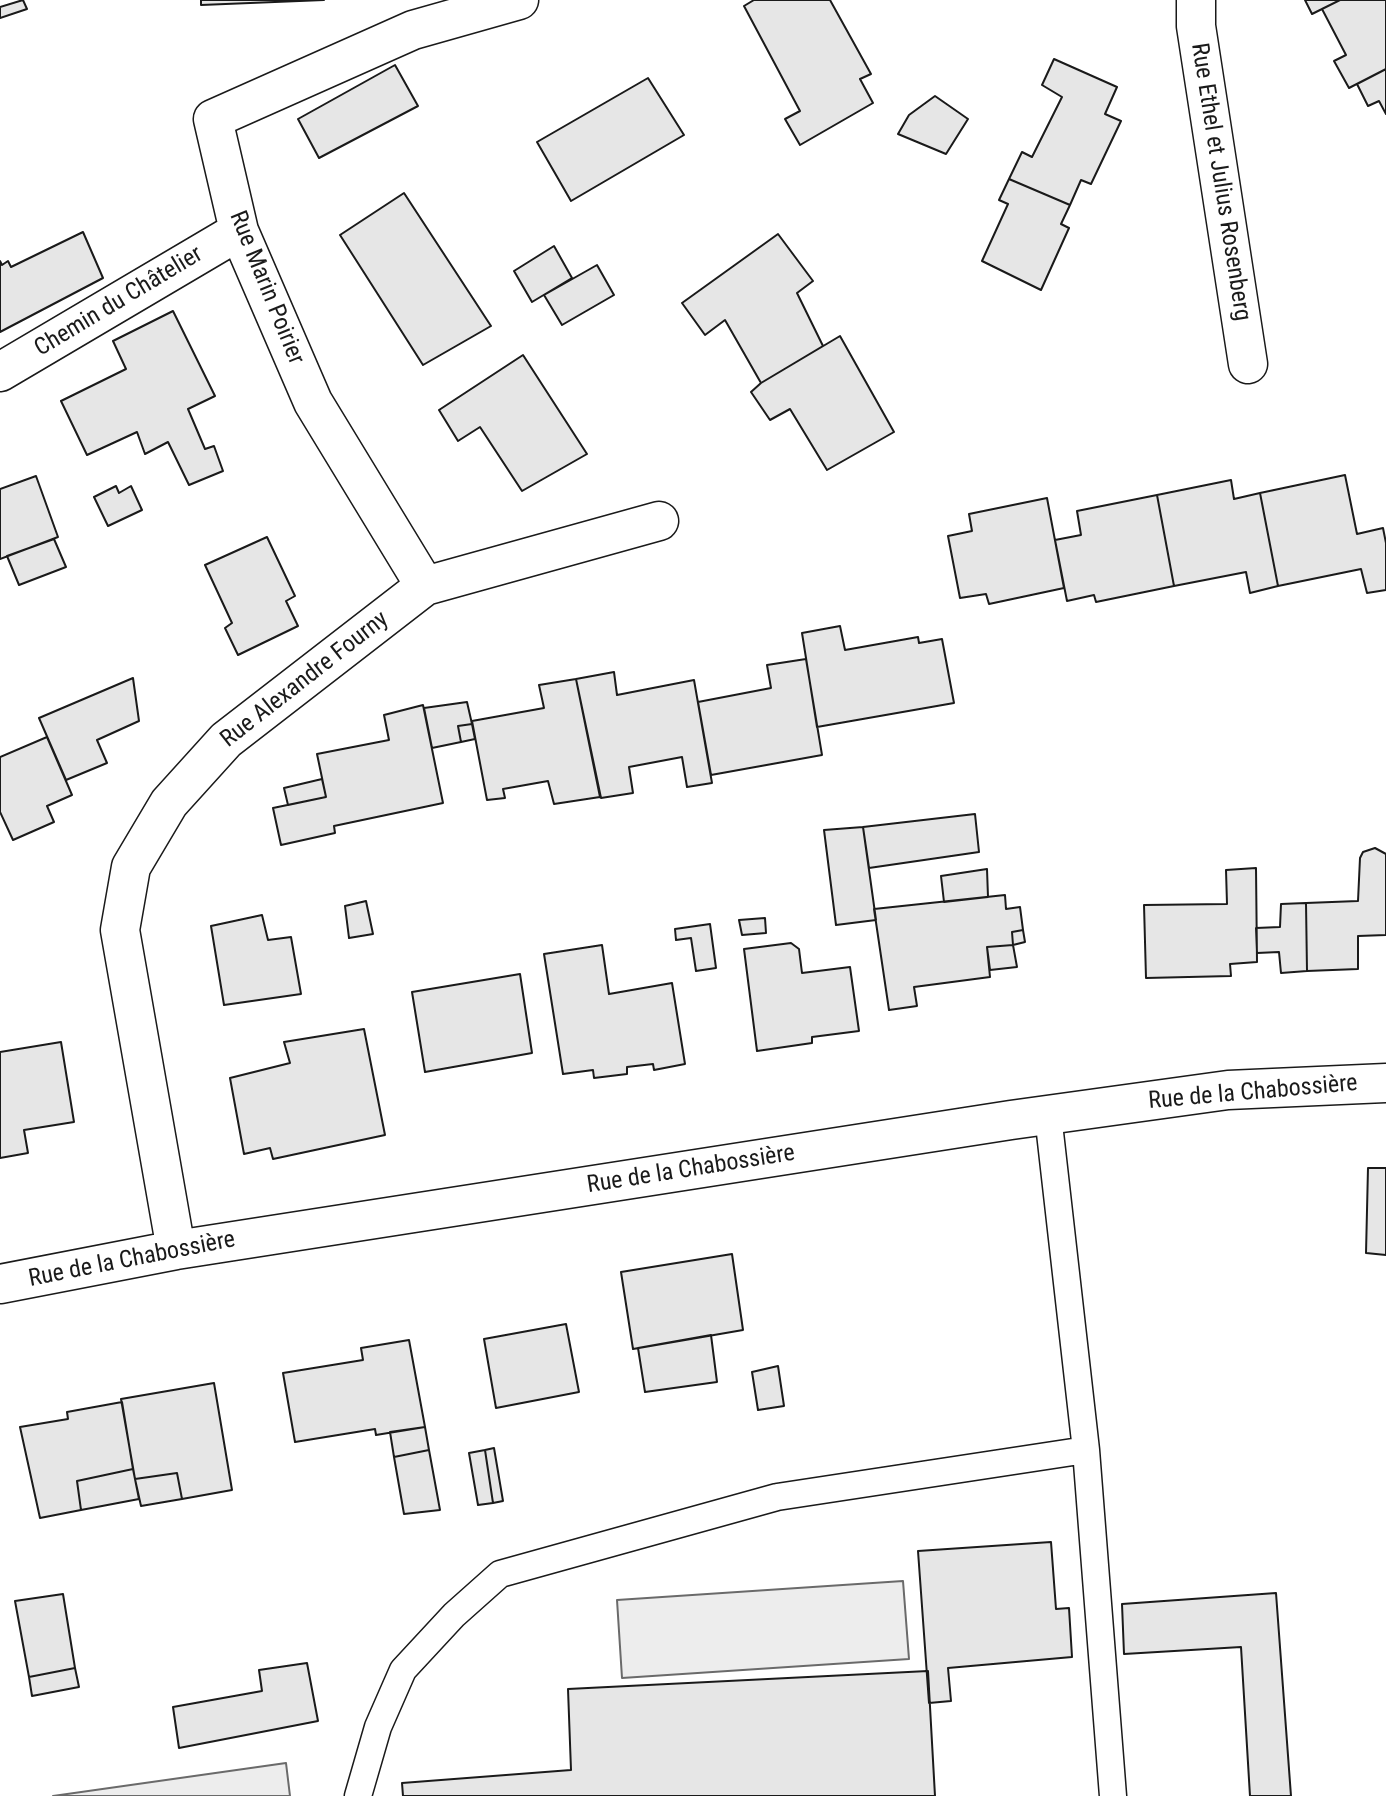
<!DOCTYPE html>
<html>
<head>
<meta charset="utf-8">
<style>
  body { margin:0 }
  canvas { display:block; background:#fff }
</style>
</head>
<body>
<canvas width="1386" height="1796"></canvas>
<script>
const c = document.querySelector('canvas').getContext('2d');
c.lineJoin = 'round';
function paint(path, color) {
  c.fillStyle = color;
  c.fill(path, 'evenodd');
}
function stroke(path, color, width, dash) {
  c.strokeStyle = color;
  c.lineWidth = width;
  c.lineCap = dash ? 'butt' : 'round';
  c.setLineDash(dash || []);
  c.stroke(path);
}
function label(font, color, halo, rows, align = 'center') {
  c.font = font + ' "Roboto Condensed",sans-serif';
  c.lineWidth = 5;
  c.setLineDash([]);
  c.textBaseline = 'middle';
  c.strokeStyle = halo;
  c.fillStyle = color;
  for (const [text, x, y, turn = 0] of rows) {
    c.save();
    c.translate(x, y);
    c.rotate((+turn || 0) * Math.PI / 180);
    c.textAlign = isNaN(turn) ? turn : align;
    if (halo) c.strokeText(text, 0, 0);
    c.fillText(text, 0, 0);
    c.restore();
  }
}
const built = new Path2D(`
  M 903,1581 L 909,1659 L 622,1678 L 617,1600 Z
  M 286,1763 L 290,1796 L 53,1796 Z`);
const building = new Path2D(`
  M 23,0 L 27,9 L 0,18 L 0,7 Z
  M 201,0 L 324,0 L 201,5 Z
  M 754,0 L 830,0 L 871,74 L 860,79 L 873,103 L 800,145 L 785,119 L 800,111 L 744,6 Z
  M 1305,0 L 1340,0 L 1312,14 Z
  M 1340,0 L 1386,0 L 1386,69 L 1349,88 L 1334,61 L 1346,55 L 1322,9 Z
  M 1054,59 L 1117,87 L 1105,114 L 1121,121 L 1091,184 L 1081,180 L 1070,205 L 1009,179 L 1022,152 L 1032,157 L 1062,97 L 1042,85 Z
  M 395,65 L 418,106 L 319,158 L 298,119 Z
  M 1386,69 L 1386,114 L 1379,101 L 1368,106 L 1357,84 Z
  M 648,78 L 684,135 L 571,201 L 537,142 Z
  M 935,96 L 968,119 L 946,154 L 898,134 L 909,115 Z
  M 1009,179 L 1070,205 L 1061,224 L 1069,228 L 1041,290 L 982,261 L 1008,204 L 999,200 Z
  M 404,193 L 491,326 L 423,365 L 340,235 Z
  M 83,232 L 103,278 L 0,332 L 0,261 L 2,265 L 8,261 L 11,267 Z
  M 778,234 L 813,281 L 797,293 L 823,346 L 761,383 L 725,320 L 705,335 L 682,303 Z
  M 554,246 L 572,278 L 532,302 L 514,271 Z
  M 597,265 L 614,295 L 562,325 L 544,295 Z
  M 173,311 L 215,396 L 188,409 L 205,449 L 214,446 L 223,471 L 189,485 L 168,442 L 145,454 L 137,432 L 87,455 L 61,401 L 126,369 L 113,341 Z
  M 840,336 L 894,432 L 827,470 L 790,409 L 770,420 L 751,392 L 761,383 Z
  M 523,355 L 587,454 L 522,491 L 480,427 L 458,441 L 439,410 Z
  M 1345,475 L 1357,534 L 1383,528 L 1386,543 L 1386,590 L 1367,593 L 1361,569 L 1278,586 L 1260,493 Z
  M 36,476 L 58,537 L 0,559 L 0,489 Z
  M 1231,480 L 1234,499 L 1260,493 L 1278,586 L 1250,593 L 1246,572 L 1174,586 L 1157,495 Z
  M 116,486 L 119,493 L 131,486 L 142,510 L 108,526 L 94,497 Z
  M 1157,495 L 1174,586 L 1096,602 L 1094,595 L 1067,601 L 1055,540 L 1081,535 L 1077,511 Z
  M 1047,498 L 1064,588 L 989,604 L 986,594 L 960,598 L 948,536 L 972,531 L 969,514 Z
  M 267,537 L 295,596 L 286,601 L 298,626 L 238,655 L 225,628 L 232,623 L 205,565 Z
  M 54,539 L 66,567 L 19,585 L 7,556 Z
  M 840,626 L 845,650 L 918,637 L 919,643 L 942,639 L 954,703 L 817,727 L 802,633 Z
  M 806,659 L 822,755 L 711,775 L 698,702 L 771,688 L 767,665 Z
  M 614,672 L 617,695 L 694,680 L 712,783 L 687,787 L 682,757 L 629,767 L 633,793 L 601,798 L 576,679 Z
  M 133,678 L 139,721 L 97,740 L 107,763 L 66,780 L 39,718 Z
  M 576,679 L 600,797 L 554,804 L 548,781 L 503,789 L 505,798 L 487,800 L 472,721 L 544,708 L 539,685 Z
  M 467,702 L 472,724 L 458,726 L 461,742 L 432,748 L 424,708 Z
  M 423,705 L 443,803 L 334,826 L 335,833 L 281,845 L 273,808 L 326,797 L 317,754 L 389,740 L 384,715 Z
  M 472,724 L 475,739 L 461,742 L 458,726 Z
  M 47,737 L 72,795 L 47,806 L 54,822 L 13,840 L 0,812 L 0,757 Z
  M 322,779 L 326,797 L 288,805 L 284,788 Z
  M 975,814 L 979,852 L 869,868 L 863,827 Z
  M 863,827 L 876,920 L 836,925 L 824,830 Z
  M 1375,848 L 1386,854 L 1386,935 L 1358,936 L 1358,969 L 1307,971 L 1306,903 L 1358,901 L 1360,858 L 1363,852 Z
  M 1256,868 L 1257,962 L 1230,964 L 1231,976 L 1146,978 L 1144,905 L 1227,904 L 1226,870 Z
  M 987,869 L 988,897 L 944,902 L 941,876 Z
  M 1005,895 L 1006,909 L 1020,907 L 1023,930 L 1012,932 L 1013,945 L 987,947 L 990,977 L 914,987 L 917,1006 L 889,1010 L 874,909 Z
  M 366,901 L 373,934 L 349,938 L 345,906 Z
  M 1306,903 L 1307,971 L 1281,973 L 1279,952 L 1257,953 L 1256,928 L 1280,927 L 1281,904 Z
  M 262,915 L 268,940 L 291,937 L 301,994 L 224,1005 L 211,926 Z
  M 765,918 L 766,933 L 742,935 L 739,920 Z
  M 710,924 L 716,968 L 696,971 L 691,938 L 676,940 L 675,929 Z
  M 1023,930 L 1025,942 L 1013,945 L 1012,932 Z
  M 791,943 L 799,949 L 802,973 L 850,967 L 859,1031 L 812,1037 L 812,1043 L 757,1051 L 744,949 Z
  M 602,945 L 609,994 L 672,983 L 685,1064 L 654,1070 L 653,1064 L 627,1067 L 627,1074 L 594,1078 L 593,1070 L 563,1074 L 544,954 Z
  M 1013,945 L 1017,967 L 990,970 L 987,947 Z
  M 520,974 L 532,1053 L 425,1072 L 412,992 Z
  M 364,1029 L 385,1135 L 273,1159 L 270,1148 L 244,1154 L 230,1078 L 290,1063 L 284,1042 Z
  M 61,1042 L 74,1122 L 24,1130 L 28,1153 L 0,1158 L 0,1052 Z
  M 1368,1168 L 1386,1168 L 1386,1255 L 1366,1253 Z
  M 732,1254 L 743,1330 L 633,1349 L 621,1272 Z
  M 566,1324 L 579,1392 L 496,1408 L 484,1339 Z
  M 711,1335 L 717,1382 L 645,1392 L 638,1348 Z
  M 409,1340 L 425,1427 L 376,1435 L 375,1429 L 295,1442 L 283,1373 L 363,1360 L 361,1348 Z
  M 778,1366 L 784,1406 L 758,1410 L 752,1372 Z
  M 214,1383 L 232,1490 L 182,1499 L 177,1473 L 135,1479 L 121,1399 Z
  M 122,1402 L 133,1469 L 77,1481 L 81,1510 L 40,1518 L 20,1427 L 68,1419 L 67,1412 Z
  M 425,1427 L 429,1450 L 394,1457 L 390,1432 Z
  M 494,1448 L 503,1501 L 493,1503 L 485,1450 Z
  M 429,1450 L 440,1510 L 404,1514 L 394,1457 Z
  M 485,1450 L 493,1503 L 478,1505 L 469,1453 Z
  M 133,1469 L 139,1499 L 81,1510 L 77,1481 Z
  M 177,1473 L 182,1499 L 141,1506 L 135,1479 Z
  M 1051,1542 L 1056,1609 L 1069,1608 L 1072,1657 L 948,1668 L 951,1701 L 929,1703 L 918,1551 Z
  M 1276,1593 L 1291,1796 L 1250,1796 L 1241,1647 L 1124,1654 L 1122,1604 Z
  M 63,1594 L 75,1668 L 29,1677 L 15,1601 Z
  M 307,1663 L 318,1721 L 179,1748 L 173,1707 L 262,1691 L 259,1670 Z
  M 75,1668 L 79,1687 L 32,1696 L 29,1677 Z
  M 928,1671 L 935,1796 L 403,1796 L 402,1783 L 571,1770 L 568,1689 Z`);
const lane = new Path2D(`
  M 1086,1450 L 1113,1796
  M 358,1796 L 378,1727 L 403,1670 L 454,1615 L 500,1574 L 777,1497 L 1086,1450 L 1048,1115`);
const street = new Path2D(`
  M 1196,0 L 1196,26 L 1248,364
  M 0,372 L 239,231
  M 425,586 L 313,402 L 239,231 L 213,119 L 413,30 L 519,0
  M 176,1250 L 120,930 L 131,867 L 169,803 L 226,740 L 425,586 L 659,521
  M 0,1284 L 176,1250 L 1011,1120 L 1228,1090 L 1386,1083`);
const streetNames = [
  ["Rue Ethel et Julius Rosenberg",1220,182,81],
  ["Rue Marin Poirier",266,288,68],
  ["Chemin du Châtelier",119,302,-31],
  ["Rue Alexandre Fourny",305,680,-38],
  ["Rue de la Chabossière",1253,1093,-5],
  ["Rue de la Chabossière",691,1170,-9],
  ["Rue de la Chabossière",132,1260,-11]
];
paint(built, '#ededed');
stroke(built, '#6a6a6a', 2);
paint(building, '#e6e6e6');
stroke(building, '#1a1a1a', 2);
stroke(lane, '#1a1a1a', 29);
stroke(street, '#1a1a1a', 41);
stroke(lane, '#fff', 26);
stroke(street, '#fff', 38);
label('24px', '#1a1a1a', '#fff', streetNames);
</script>
</body>
</html>
